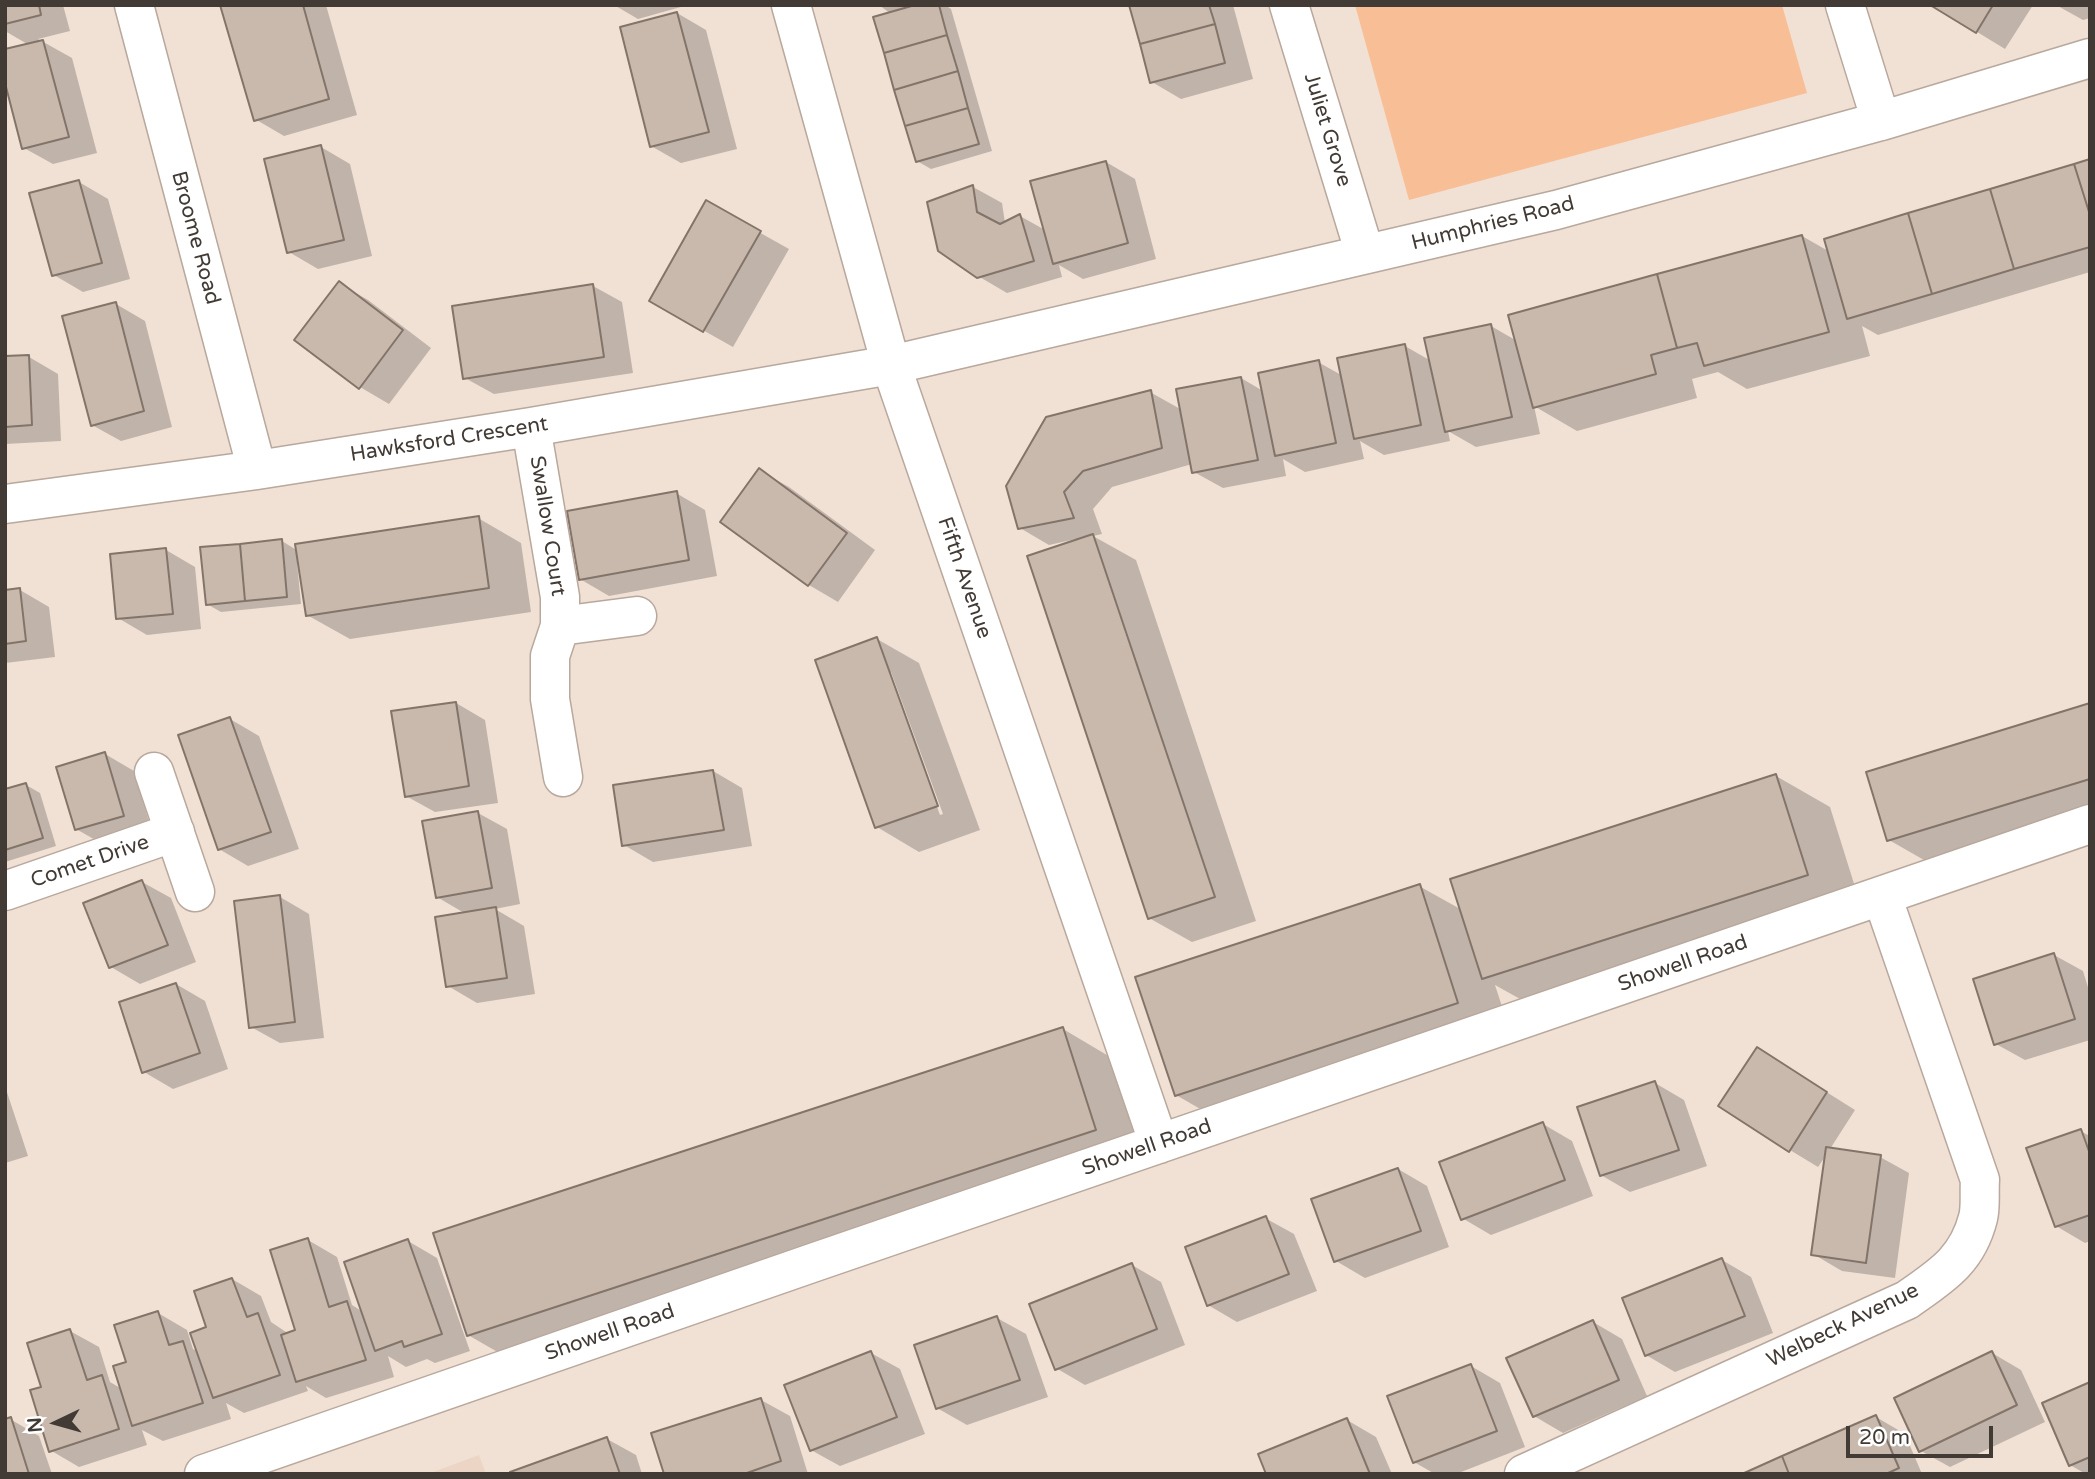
<!DOCTYPE html>
<html>
<head>
<meta charset="utf-8">
<style>
  body { margin:0 }
  #map { position:relative; width:2095px; height:1479px; overflow:hidden; background:#f1e0d4; font-family:"Varela Round",sans-serif }
  canvas { display:block }
  .frame { position:absolute; inset:0; border:7px solid #413a35; pointer-events:none }
  .north { position:absolute; left:21px; top:1388px; width:70px; height:70px; -webkit-text-stroke:5px #fff; paint-order:stroke; rotate:265deg; font-size:19px; font-weight:700; line-height:28px; text-align:center; color:#413a35 }
  .north::after { content:''; display:block; margin:auto; width:24px; height:32px; background:#413a35; clip-path:polygon(50% 0,100% 100%,50% 72%,0 100%) }
  .scale { position:absolute; left:1846px; top:1426px; width:147px; height:32px; box-sizing:border-box; border:4px solid #413a35; border-top:0; padding-left:9px; font-size:21px; line-height:24px; white-space:nowrap; color:#413a35; -webkit-text-stroke:5px #fff; paint-order:stroke }
</style>
</head>
<body>
<div id="map">
<canvas width="2095" height="1479"></canvas>
<div class="frame"></div>
<div class="north">N</div>
<div class="scale">20 m</div>
</div>
<script>
const c = document.querySelector('canvas').getContext('2d');
c.lineJoin = 'round';
function paint(path, color) {
  c.fillStyle = color;
  c.fill(path, 'evenodd');
}
function stroke(path, color, width, dash) {
  c.strokeStyle = color;
  c.lineWidth = width;
  c.lineCap = dash ? 'butt' : 'round';
  c.setLineDash(dash || []);
  c.stroke(path);
}
function label(font, color, halo, rows, align = 'center') {
  c.font = font + ' "Varela Round",sans-serif';
  c.lineWidth = 7;
  c.setLineDash([]);
  c.textBaseline = 'middle';
  c.strokeStyle = halo;
  c.fillStyle = color;
  for (const [text, x, y, turn = 0] of rows) {
    c.save();
    c.translate(x, y);
    c.rotate((+turn || 0) * Math.PI / 180);
    c.textAlign = isNaN(turn) ? turn : align;
    if (halo) c.strokeText(text, 0, 0);
    c.fillText(text, 0, 0);
    c.restore();
  }
}
const built = new Path2D(`
  M 479,1455 L 486,1474 L 428,1474 Z`);
const green = new Path2D(`
  M 1355,5 L 1782,5 L 1807,93 L 1409,200 Z`);
const shadow = new Path2D(`
  M 5,5 L 63,5 L 70,31 L 38,39 L 72,58 L 97,153 L 53,164 L 24,148 L 29,45 L 5,31 Z
  M 222,5 L 326,5 L 357,115 L 284,136 L 255,119 Z
  M 614,5 L 688,5 L 638,19 Z
  M 879,5 L 945,5 L 951,9 L 992,151 L 931,169 L 917,161 L 891,14 Z
  M 1131,5 L 1233,5 L 1253,79 L 1181,99 L 1152,82 Z
  M 1933,5 L 2033,5 L 2005,49 Z
  M 2056,5 L 2090,5 L 2090,18 L 2083,20 Z
  M 677,13 L 706,30 L 737,149 L 681,163 L 651,146 Z
  M 321,147 L 350,164 L 372,256 L 318,269 L 289,252 Z
  M 2090,161 L 2090,272 L 1878,335 L 1862,326 L 1870,356 L 1747,389 L 1718,372 L 1692,379 L 1697,398 L 1577,431 L 1534,406 L 1540,434 L 1476,447 L 1448,431 L 1450,441 L 1384,455 L 1360,441 L 1364,459 L 1305,472 L 1283,459 L 1286,476 L 1223,488 L 1194,472 L 1192,464 L 1112,487 L 1093,509 L 1102,534 L 1093,536 L 1136,560 L 1256,921 L 1192,942 L 1149,918 L 1076,539 L 1049,545 L 1020,528 L 1150,392 L 1182,410 L 1241,378 L 1263,391 L 1318,362 L 1343,376 L 1405,346 L 1431,361 L 1491,326 L 1517,341 L 1802,236 L 1830,252 Z
  M 1106,162 L 1135,179 L 1156,259 L 1083,279 L 1059,265 L 1062,277 L 1007,293 L 978,276 L 929,203 L 973,187 L 1002,203 L 1005,223 L 1020,216 L 1045,230 Z
  M 79,182 L 108,199 L 130,279 L 83,292 L 54,275 Z
  M 707,203 L 789,249 L 733,347 L 651,301 Z
  M 339,283 L 368,300 L 431,348 L 389,404 L 360,387 Z
  M 593,286 L 622,302 L 633,373 L 494,394 L 465,378 Z
  M 116,304 L 145,321 L 172,427 L 121,441 L 92,425 Z
  M 29,357 L 58,374 L 61,441 L 5,444 L 5,358 Z
  M 760,471 L 789,487 L 875,550 L 838,602 L 809,585 L 722,522 Z
  M 676,493 L 705,510 L 717,576 L 609,596 L 580,579 Z
  M 478,518 L 521,543 L 531,612 L 350,639 L 307,615 L 300,563 L 297,563 L 301,604 L 221,612 L 207,604 L 282,541 L 298,551 Z
  M 166,550 L 195,567 L 201,629 L 147,635 L 118,618 Z
  M 20,590 L 49,607 L 55,657 L 5,663 L 5,592 Z
  M 877,639 L 919,663 L 980,830 L 919,852 L 877,827 ZM 887,672 L 891,672 L 943,814 L 940,815 Z
  M 456,703 L 485,720 L 498,803 L 435,812 L 406,796 Z
  M 2090,705 L 2090,815 L 1931,864 L 1889,840 Z
  M 230,719 L 259,736 L 299,849 L 248,866 L 219,849 Z
  M 105,754 L 134,771 L 152,832 L 106,846 L 76,829 Z
  M 713,771 L 742,788 L 752,846 L 653,862 L 624,845 Z
  M 1776,776 L 1830,807 L 1861,906 L 1538,1009 L 1495,985 L 1511,1034 L 1230,1126 L 1176,1095 L 1419,886 L 1462,910 Z
  M 26,785 L 40,793 L 56,846 L 5,862 L 5,791 Z
  M 478,813 L 507,829 L 520,904 L 495,909 L 524,926 L 535,994 L 477,1003 L 448,986 L 466,914 L 437,897 Z
  M 142,882 L 171,898 L 196,962 L 140,984 L 111,967 Z
  M 280,897 L 309,914 L 324,1038 L 280,1043 L 251,1027 Z
  M 2054,955 L 2083,971 L 2090,994 L 2090,1040 L 2025,1060 L 1996,1044 Z
  M 176,984 L 205,1001 L 228,1069 L 173,1089 L 144,1072 Z
  M 1063,1029 L 1117,1061 L 1149,1161 L 522,1366 L 468,1335 Z
  M 1758,1049 L 1855,1110 L 1830,1149 L 1880,1157 L 1909,1173 L 1895,1278 L 1842,1271 L 1813,1254 L 1827,1154 L 1818,1167 L 1790,1150 Z
  M 1655,1083 L 1684,1100 L 1707,1166 L 1630,1192 L 1601,1175 Z
  M 5,1086 L 28,1156 L 5,1163 Z
  M 1543,1124 L 1572,1141 L 1593,1196 L 1491,1235 L 1462,1218 Z
  M 2080,1131 L 2090,1136 L 2090,1241 L 2085,1243 L 2056,1226 Z
  M 1398,1169 L 1427,1186 L 1449,1247 L 1365,1278 L 1336,1261 Z
  M 1265,1218 L 1294,1234 L 1317,1291 L 1237,1322 L 1208,1305 Z
  M 308,1240 L 337,1257 L 352,1305 L 363,1312 L 408,1241 L 437,1258 L 470,1351 L 435,1363 L 427,1359 L 406,1367 L 388,1356 L 394,1377 L 326,1398 L 306,1386 L 308,1391 L 244,1413 L 226,1403 L 231,1419 L 163,1441 L 142,1430 L 147,1445 L 79,1467 L 50,1450 L 43,1388 L 70,1331 L 99,1347 L 110,1382 L 122,1389 L 129,1363 L 158,1313 L 187,1330 L 193,1349 L 199,1352 L 209,1328 L 232,1279 L 261,1296 L 271,1322 L 286,1332 L 288,1334 L 297,1331 Z
  M 1722,1260 L 1751,1277 L 1773,1333 L 1675,1372 L 1646,1355 Z
  M 1132,1265 L 1161,1282 L 1185,1345 L 1085,1385 L 1056,1368 Z
  M 997,1318 L 1026,1334 L 1048,1397 L 967,1425 L 937,1408 Z
  M 1593,1322 L 1622,1339 L 1647,1396 L 1563,1433 L 1534,1416 Z
  M 871,1353 L 900,1369 L 925,1434 L 840,1466 L 811,1450 Z
  M 1992,1353 L 2021,1370 L 2045,1422 L 1950,1467 L 1921,1451 Z
  M 1471,1366 L 1500,1383 L 1525,1447 L 1456,1474 L 1435,1474 L 1414,1462 Z
  M 2090,1384 L 2090,1474 L 2086,1474 L 2070,1465 Z
  M 761,1400 L 790,1416 L 808,1474 L 666,1474 Z
  M 1876,1417 L 1905,1434 L 1922,1474 L 1747,1474 Z
  M 10,1419 L 39,1436 L 52,1474 L 5,1474 Z
  M 1347,1420 L 1376,1437 L 1392,1474 L 1268,1474 Z
  M 607,1439 L 636,1455 L 642,1474 L 513,1474 Z`);
const building = new Path2D(`
  M 5,5 L 39,5 L 41,15 L 5,24 Z
  M 220,5 L 303,5 L 329,99 L 254,121 Z
  M 915,5 L 939,5 L 947,35 L 884,53 L 873,17 Z
  M 1129,5 L 1209,5 L 1215,24 L 1140,44 Z
  M 1930,5 L 1993,5 L 1976,33 Z
  M 677,12 L 709,132 L 650,147 L 620,27 Z
  M 1215,24 L 1225,63 L 1150,83 L 1140,44 Z
  M 947,35 L 958,71 L 894,90 L 884,53 Z
  M 43,40 L 69,137 L 22,149 L 5,83 L 5,49 Z
  M 958,71 L 968,108 L 905,126 L 894,90 Z
  M 968,108 L 979,144 L 916,162 L 905,126 Z
  M 321,145 L 344,240 L 287,253 L 264,159 Z
  M 2090,159 L 2090,215 L 2074,164 Z
  M 1106,161 L 1128,243 L 1053,264 L 1030,181 Z
  M 2074,164 L 2090,215 L 2090,247 L 2014,269 L 1990,189 Z
  M 79,180 L 102,263 L 52,276 L 29,193 Z
  M 973,185 L 977,212 L 1000,224 L 1020,214 L 1034,261 L 977,278 L 938,251 L 927,202 Z
  M 1990,189 L 2014,269 L 1932,294 L 1908,213 Z
  M 706,200 L 761,231 L 703,332 L 649,301 Z
  M 1908,213 L 1932,294 L 1847,319 L 1824,239 Z
  M 1802,235 L 1829,332 L 1704,366 L 1697,343 L 1677,348 L 1657,274 Z
  M 1657,274 L 1677,348 L 1651,355 L 1656,374 L 1533,408 L 1508,315 Z
  M 339,281 L 403,330 L 359,389 L 294,340 Z
  M 593,284 L 604,357 L 463,379 L 452,306 Z
  M 116,302 L 144,411 L 91,426 L 62,316 Z
  M 1491,324 L 1512,417 L 1445,432 L 1424,338 Z
  M 1405,344 L 1421,425 L 1354,439 L 1337,358 Z
  M 29,355 L 32,425 L 5,427 L 5,356 Z
  M 1319,360 L 1336,443 L 1275,456 L 1258,373 Z
  M 1241,377 L 1258,460 L 1192,473 L 1176,389 Z
  M 1151,390 L 1162,448 L 1083,471 L 1064,492 L 1074,518 L 1018,529 L 1006,486 L 1046,417 Z
  M 759,468 L 847,533 L 808,586 L 720,522 Z
  M 677,491 L 689,560 L 579,580 L 567,511 Z
  M 479,516 L 489,588 L 306,616 L 295,544 Z
  M 1093,534 L 1215,897 L 1148,919 L 1027,556 Z
  M 282,539 L 287,597 L 245,601 L 240,544 Z
  M 240,544 L 245,601 L 206,605 L 200,547 Z
  M 166,548 L 173,614 L 116,619 L 110,554 Z
  M 20,588 L 26,641 L 5,644 L 5,590 Z
  M 877,637 L 938,806 L 875,828 L 815,660 Z
  M 456,702 L 469,786 L 405,797 L 391,711 Z
  M 2090,703 L 2090,779 L 1887,841 L 1866,772 Z
  M 230,717 L 271,832 L 218,850 L 178,735 Z
  M 105,752 L 124,816 L 75,830 L 56,767 Z
  M 713,770 L 724,830 L 622,846 L 613,785 Z
  M 1776,774 L 1808,875 L 1482,979 L 1450,879 Z
  M 26,783 L 43,838 L 5,850 L 5,789 Z
  M 478,811 L 492,888 L 436,898 L 422,821 Z
  M 142,880 L 168,945 L 109,968 L 83,903 Z
  M 1420,884 L 1458,1003 L 1175,1096 L 1135,977 Z
  M 280,895 L 295,1022 L 249,1028 L 234,901 Z
  M 496,907 L 507,978 L 446,987 L 435,917 Z
  M 2054,953 L 2075,1019 L 1994,1045 L 1973,979 Z
  M 176,983 L 200,1053 L 142,1073 L 119,1002 Z
  M 1063,1027 L 1096,1130 L 467,1336 L 433,1233 Z
  M 1757,1047 L 1827,1092 L 1789,1152 L 1718,1106 Z
  M 1655,1081 L 1679,1150 L 1600,1176 L 1577,1107 Z
  M 1543,1122 L 1565,1180 L 1461,1220 L 1439,1162 Z
  M 2081,1129 L 2090,1154 L 2090,1215 L 2055,1227 L 2026,1148 Z
  M 1826,1147 L 1881,1155 L 1866,1263 L 1811,1255 Z
  M 1398,1168 L 1421,1231 L 1334,1262 L 1311,1199 Z
  M 1266,1216 L 1289,1274 L 1207,1306 L 1185,1247 Z
  M 308,1238 L 329,1307 L 347,1301 L 366,1360 L 296,1382 L 281,1335 L 295,1330 L 270,1250 Z
  M 408,1239 L 442,1334 L 404,1347 L 402,1341 L 375,1351 L 344,1262 Z
  M 1722,1258 L 1745,1316 L 1645,1356 L 1622,1298 Z
  M 1132,1263 L 1157,1329 L 1055,1370 L 1029,1304 Z
  M 232,1278 L 247,1317 L 258,1313 L 280,1375 L 213,1398 L 190,1333 L 206,1327 L 194,1291 Z
  M 158,1311 L 169,1345 L 183,1341 L 203,1403 L 132,1426 L 113,1366 L 126,1362 L 114,1325 Z
  M 997,1316 L 1020,1380 L 936,1409 L 914,1345 Z
  M 1593,1320 L 1619,1380 L 1533,1417 L 1506,1358 Z
  M 70,1329 L 87,1380 L 102,1375 L 119,1429 L 49,1452 L 30,1390 L 41,1387 L 27,1343 Z
  M 871,1351 L 897,1417 L 810,1451 L 784,1385 Z
  M 1992,1351 L 2017,1405 L 1919,1452 L 1894,1398 Z
  M 1471,1364 L 1497,1431 L 1413,1463 L 1387,1396 Z
  M 2090,1382 L 2090,1457 L 2069,1466 L 2042,1403 Z
  M 761,1398 L 781,1461 L 744,1474 L 664,1474 L 651,1433 Z
  M 1876,1415 L 1899,1468 L 1886,1474 L 1789,1474 L 1782,1456 Z
  M 11,1417 L 29,1474 L 5,1474 L 5,1419 Z
  M 1347,1418 L 1370,1474 L 1266,1474 L 1258,1454 Z
  M 607,1437 L 620,1474 L 511,1474 L 510,1472 Z
  M 1782,1456 L 1789,1474 L 1742,1474 Z`);
const street = new Path2D(`
  M 134,5 L 257,470
  M 791,5 L 891,365 L 1159,1144
  M 1289,5 L 1365,254
  M 1845,5 L 1881,121
  M 531,427 L 560,597 L 560,626 L 550,656 L 550,699 L 563,777
  M 5,504 L 257,470 L 531,427 L 891,365 L 1556,210 L 1881,121 L 2090,58
  M 560,626 L 637,616
  M 154,772 L 195,892
  M 5,891 L 175,832
  M 204,1474 L 815,1262 L 2090,824
  M 1524,1474 L 1907,1300 C 1941,1276 1967,1261 1978,1218 C 1981,1207 1979,1192 1980,1180 L 1882,896`);
const streetNames = [
  ["Juliet Grove",1327,130,73],
  ["Humphries Road",1493,224,-14],
  ["Broome Road",195,238,75],
  ["Hawksford Crescent",449,440,-9],
  ["Swallow Court",547,526,81],
  ["Fifth Avenue",964,578,71],
  ["Comet Drive",90,862,-19],
  ["Showell Road",1683,964,-19],
  ["Showell Road",1147,1148,-19],
  ["Welbeck Avenue",1843,1326,-26],
  ["Showell Road",610,1333,-19]
];
paint(built, '#ecd5c4');
paint(green, '#f8bf97');
paint(shadow, '#0003');
paint(building, '#c9b9ad');
stroke(building, '#837469', 2);
stroke(street, '#b9a89d', 41);
stroke(street, '#fff', 38);
label('21px', '#413a35', '#fff', streetNames);
</script>
</body>
</html>
